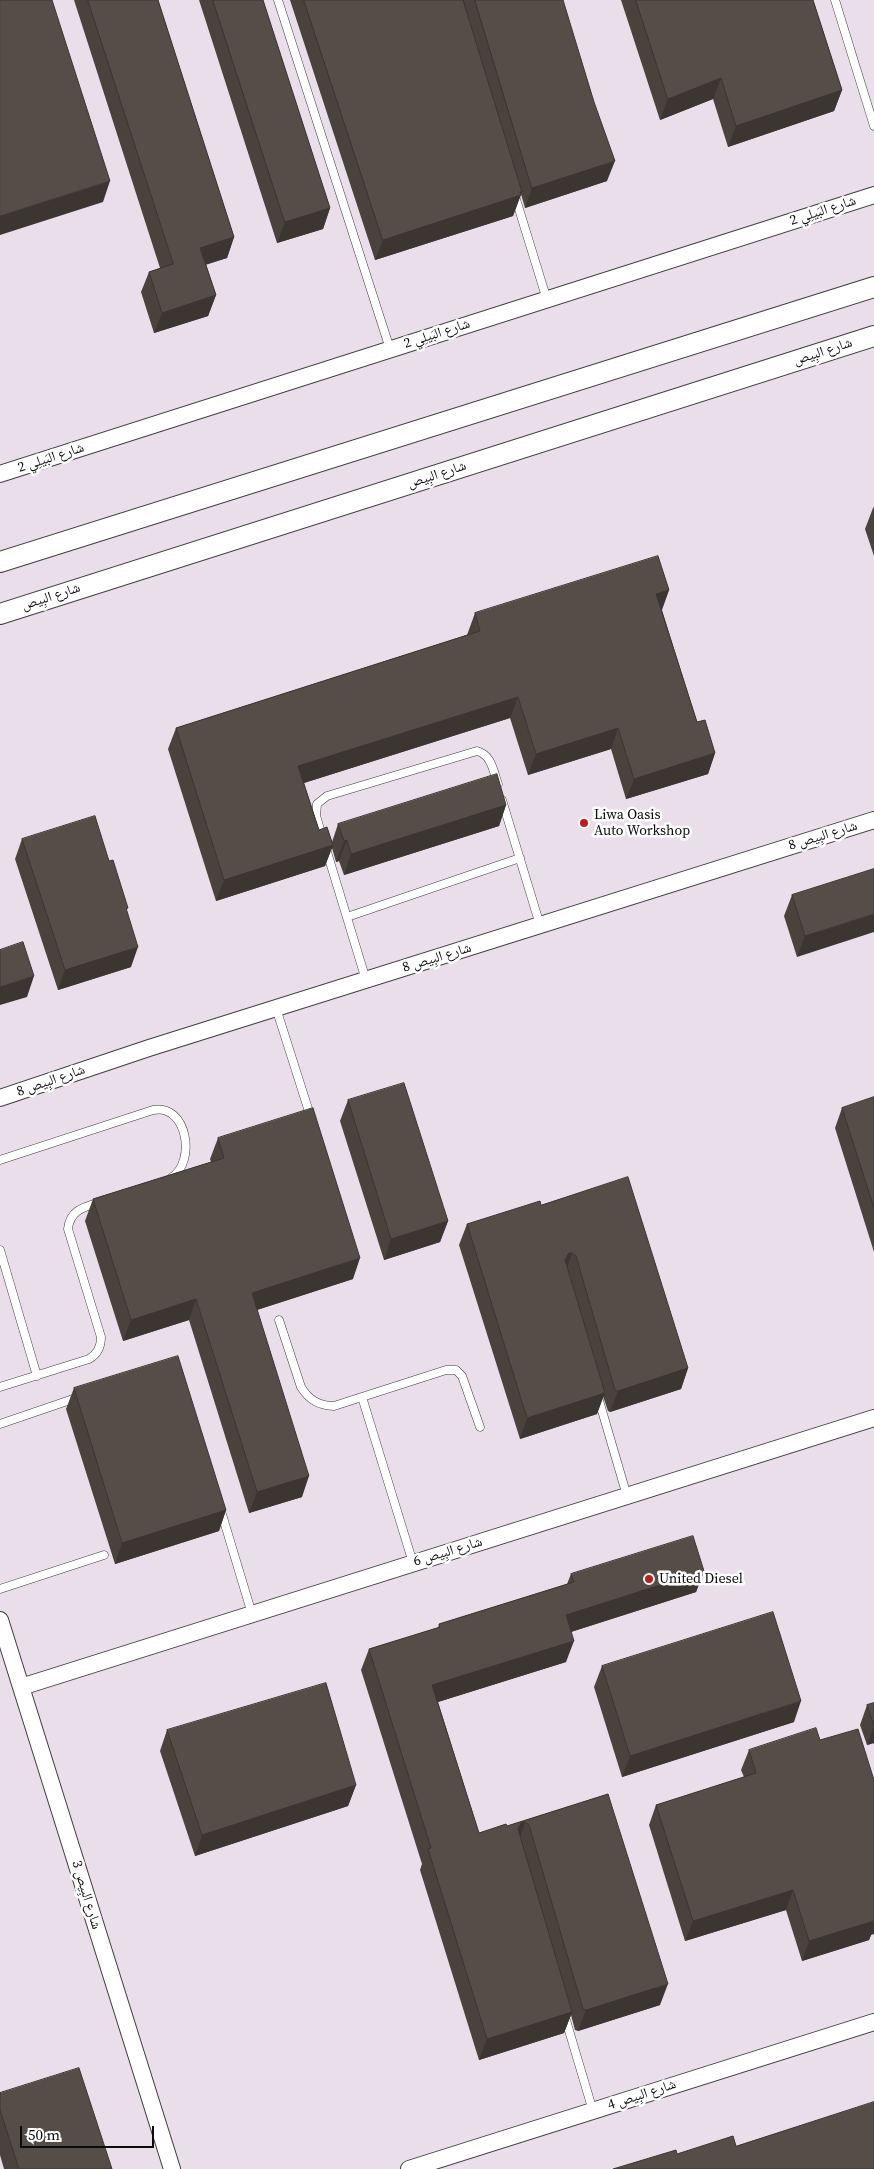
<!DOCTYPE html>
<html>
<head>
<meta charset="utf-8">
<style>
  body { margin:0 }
  #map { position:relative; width:874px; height:2169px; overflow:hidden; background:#fffcea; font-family:"Source Serif 4",serif }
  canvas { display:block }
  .scale { position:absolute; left:20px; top:2126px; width:134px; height:22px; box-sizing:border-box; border:2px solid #0b0b0b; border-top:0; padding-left:6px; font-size:15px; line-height:18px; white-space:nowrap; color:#0b0b0b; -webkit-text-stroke:4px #fff; paint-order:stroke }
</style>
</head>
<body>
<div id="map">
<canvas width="874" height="2169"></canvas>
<div class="scale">50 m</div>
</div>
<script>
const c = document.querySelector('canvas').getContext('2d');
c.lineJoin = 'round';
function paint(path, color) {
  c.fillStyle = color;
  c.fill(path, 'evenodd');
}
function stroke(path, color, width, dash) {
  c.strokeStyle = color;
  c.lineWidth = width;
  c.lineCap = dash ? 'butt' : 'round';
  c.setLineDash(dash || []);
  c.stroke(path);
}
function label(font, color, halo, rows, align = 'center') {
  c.font = font + ' "Source Serif 4","Noto Naskh Arabic",serif';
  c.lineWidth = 5;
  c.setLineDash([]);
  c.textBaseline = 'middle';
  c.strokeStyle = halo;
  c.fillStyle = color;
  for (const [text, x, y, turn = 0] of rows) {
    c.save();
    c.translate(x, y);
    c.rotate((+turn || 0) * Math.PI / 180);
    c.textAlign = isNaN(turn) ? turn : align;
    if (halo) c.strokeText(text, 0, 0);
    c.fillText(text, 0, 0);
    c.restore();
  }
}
const industrial = new Path2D(`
  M 0,0 L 874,0 L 874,2169 L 0,2169 Z`);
const service = new Path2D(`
  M 278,0 L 390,349
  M 835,0 L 874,126
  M 515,196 L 547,300
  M 502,800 L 540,925
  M 347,917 L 520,858
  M 366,980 L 316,816 L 317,804 L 327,796 L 477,751 C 492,755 493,771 498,784
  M 276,1008 L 311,1118
  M 0,1160 L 153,1110 C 187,1103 197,1162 171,1178
  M 0,1250 L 37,1376
  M 279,1320 L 301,1387 C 309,1400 319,1406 334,1406 L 446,1370 L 456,1370 L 462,1376 L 480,1427
  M 0,1387 L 89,1359 C 98,1354 101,1347 101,1337 L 68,1229 C 70,1210 84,1207 100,1202
  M 362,1397 L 413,1563
  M 598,1397 L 627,1496
  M 0,1424 L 79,1397
  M 221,1511 L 252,1614
  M 0,1589 L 104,1555
  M 565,2017 L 593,2111`);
const minor = new Path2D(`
  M 0,474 L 874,195
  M 0,1098 L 149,1048 L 874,820
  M 0,1620 L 172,2169
  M 21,1687 L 874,1418
  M 409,2169 L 874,2022`);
const tertiary = new Path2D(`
  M 0,562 L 874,287
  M 0,614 L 874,336`);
const wall = new Path2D(`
  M 74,0 L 158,0 L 234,237 L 227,258 L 206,264 L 216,295 L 208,316 L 154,333 L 141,292 L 149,272 L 160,268 Z
  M 199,0 L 263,0 L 330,208 L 323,229 L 277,243 Z
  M 290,0 L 563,0 L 607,181 L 525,208 L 521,194 L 513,216 L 375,260 Z
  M 621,0 L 813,0 L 842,90 L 834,111 L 728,147 L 713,99 L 660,120 Z
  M 874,507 L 874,556 L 865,529 L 873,508 Z
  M 669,590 L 662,610 L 697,722 L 715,753 L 708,774 L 626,799 L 611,749 L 528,775 L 510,718 L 304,783 L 319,830 L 332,842 L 338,824 L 506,805 L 499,826 L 344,875 L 339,861 L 336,862 L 332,848 L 325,866 L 216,901 L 168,749 L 176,728 L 467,635 L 475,613 Z
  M 22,839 L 109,861 L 128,908 L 126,910 L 131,967 L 58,990 L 15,859 Z
  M 874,869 L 797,957 L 784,916 L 792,895 Z
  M 874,1097 L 874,1252 L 835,1128 L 842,1108 Z
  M 348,1100 L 448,1221 L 440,1242 L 384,1260 L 340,1121 Z
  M 218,1138 L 353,1279 L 257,1310 L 302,1497 L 249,1513 L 189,1320 L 123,1341 L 85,1221 L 93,1199 L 211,1162 L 210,1159 Z
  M 541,1205 L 688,1368 L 681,1389 L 610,1412 L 608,1411 L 603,1396 L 597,1414 L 520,1439 L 459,1245 L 467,1224 Z
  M 74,1388 L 226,1510 L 219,1531 L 115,1564 L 66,1409 Z
  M 704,1571 L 696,1592 L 571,1632 L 566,1662 L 438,1702 L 479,1833 L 507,1826 L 608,1794 L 660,2005 L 578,2031 L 575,2030 L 571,2015 L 564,2033 L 479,2060 L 420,1870 L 422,1864 L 361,1670 L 369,1649 L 438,1628 L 439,1624 L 567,1584 L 571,1574 Z
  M 602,1666 L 794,1722 L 622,1777 L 594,1687 Z
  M 874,1703 L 874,1743 L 867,1745 L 860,1725 L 867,1705 Z
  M 167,1730 L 356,1785 L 348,1806 L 195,1856 L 160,1751 Z
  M 749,1750 L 871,1935 L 869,1940 L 802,1961 L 786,1910 L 685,1941 L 649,1825 L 656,1805 L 744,1777 L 741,1770 Z
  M 0,2093 L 112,2169 L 4,2169 L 0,2155 Z`);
const shadedWall = new Path2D(`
  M 721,78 L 713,99 L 660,120 L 668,99 Z
  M 842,90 L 834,111 L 728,147 L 736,126 Z
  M 615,161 L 607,181 L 525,208 L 532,188 Z
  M 110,181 L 103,202 L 0,235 L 0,216 Z
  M 522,192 L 513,216 L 375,260 L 383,240 Z
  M 330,208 L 323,229 L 277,243 L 285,222 Z
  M 234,237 L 227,258 L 193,269 L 200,248 Z
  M 216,295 L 208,316 L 154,333 L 162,313 Z
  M 669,590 L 661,611 L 656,594 Z
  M 518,697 L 510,718 L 291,787 L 298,766 Z
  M 618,728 L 611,749 L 528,775 L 536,754 Z
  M 715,753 L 708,774 L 626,799 L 634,779 Z
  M 506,805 L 499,826 L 344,875 L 351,854 Z
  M 347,840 L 339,861 L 336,862 L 344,841 Z
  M 333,845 L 325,866 L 216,901 L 224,880 Z
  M 874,914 L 874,932 L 797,957 L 805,936 Z
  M 138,947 L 131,967 L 58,990 L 65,970 Z
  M 34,976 L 27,997 L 0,1005 L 0,987 Z
  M 448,1221 L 440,1242 L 384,1260 L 391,1239 Z
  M 569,1253 L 572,1253 L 565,1274 L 565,1260 Z
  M 360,1258 L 353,1279 L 244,1314 L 252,1293 Z
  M 196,1299 L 189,1320 L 123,1341 L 131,1320 Z
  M 688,1368 L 681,1389 L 610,1412 L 618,1391 Z
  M 605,1393 L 597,1414 L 520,1439 L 527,1418 Z
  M 309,1476 L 302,1497 L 249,1513 L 257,1492 Z
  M 226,1510 L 219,1531 L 115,1564 L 122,1543 Z
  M 704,1571 L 696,1592 L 558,1636 L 566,1615 Z
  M 574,1641 L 566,1662 L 425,1706 L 432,1685 Z
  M 801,1701 L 794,1722 L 622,1777 L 630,1756 Z
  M 874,1726 L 874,1743 L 867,1745 Z
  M 356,1785 L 348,1806 L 195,1856 L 202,1835 Z
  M 522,1822 L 525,1822 L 518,1843 L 518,1829 Z
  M 793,1890 L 786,1910 L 685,1941 L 693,1921 Z
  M 874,1919 L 874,1934 L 871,1935 L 869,1940 L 802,1961 L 809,1941 Z
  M 668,1984 L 660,2005 L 578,2031 L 586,2010 Z
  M 572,2012 L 564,2033 L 479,2060 L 487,2039 Z`);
const building = new Path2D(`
  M 0,0 L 52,0 L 110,181 L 0,216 Z
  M 88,0 L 158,0 L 234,237 L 200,248 L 216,295 L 162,313 L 149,272 L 173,264 Z
  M 213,0 L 263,0 L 330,208 L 285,222 Z
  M 304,0 L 463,0 L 522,192 L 520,192 L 521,195 L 383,240 Z
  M 475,0 L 563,0 L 594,102 L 615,161 L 532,188 Z
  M 636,0 L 813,0 L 842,90 L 736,126 L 721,78 L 668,99 Z
  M 658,556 L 669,590 L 656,594 L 697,722 L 705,720 L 715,753 L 634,779 L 618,728 L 536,754 L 518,697 L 298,766 L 319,830 L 327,827 L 333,845 L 224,880 L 176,728 L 480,631 L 475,613 Z
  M 497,774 L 506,805 L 351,854 L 347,840 L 344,841 L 338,824 Z
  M 95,816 L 109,861 L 113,860 L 128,908 L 126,908 L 138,947 L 65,970 L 22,839 Z
  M 874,869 L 874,914 L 805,936 L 792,895 Z
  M 23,942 L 34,976 L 0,987 L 0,950 Z
  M 404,1083 L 448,1221 L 391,1239 L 348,1100 Z
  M 874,1097 L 874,1208 L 842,1108 Z
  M 313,1108 L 360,1258 L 252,1293 L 309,1476 L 257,1492 L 196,1299 L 131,1320 L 93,1199 L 224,1158 L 218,1138 Z
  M 628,1177 L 688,1368 L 618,1391 L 615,1390 L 576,1256 L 572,1253 L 569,1253 L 565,1260 L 605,1393 L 527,1418 L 467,1224 L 540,1201 L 541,1205 Z
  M 178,1356 L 226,1510 L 122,1543 L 74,1388 Z
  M 693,1536 L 704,1571 L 566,1615 L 574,1641 L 432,1685 L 479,1833 L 506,1824 L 507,1826 L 608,1794 L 668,1984 L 586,2010 L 583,2009 L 529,1825 L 525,1822 L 522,1822 L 518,1829 L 572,2012 L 487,2039 L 428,1849 L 431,1848 L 369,1649 L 440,1627 L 439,1624 L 574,1582 L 571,1574 Z
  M 773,1612 L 801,1701 L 630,1756 L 602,1666 Z
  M 326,1683 L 356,1785 L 202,1835 L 167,1730 Z
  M 874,1703 L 874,1726 L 867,1705 Z
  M 816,1728 L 820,1740 L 858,1729 L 874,1780 L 874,1921 L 809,1941 L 793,1890 L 693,1921 L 656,1805 L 756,1773 L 749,1750 Z
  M 79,2068 L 112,2169 L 19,2169 L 0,2110 L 0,2093 Z
  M 874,2102 L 874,2169 L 613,2169 L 676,2150 L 677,2154 L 733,2136 L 736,2146 Z`);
const markers = [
  [584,823,5,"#c41a1c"],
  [649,1579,5,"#c41a1c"]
];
const streetNames = [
  ["شارع البَيلِي 2",823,211,-18],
  ["شارع البَيلِي 2",437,334,-18],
  ["شارع البِيص",823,352,-18],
  ["شارع البَيلِي 2",51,458,-18],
  ["شارع البِيص",437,475,-18],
  ["شارع البِيص",51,597,-18],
  ["شارع البِيص 8",823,836,-17],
  ["شارع البِيص 8",437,958,-17],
  ["شارع البِيص 8",51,1081,-19],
  ["شارع البِيص 6",448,1552,-17],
  ["شارع البِيص 3",86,1895,73],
  ["شارع البِيص 4",642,2095,-18]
];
const poiNames = [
  ["Liwa Oasis",594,815],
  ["Auto Workshop",594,831],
  ["United Diesel",659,1579]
];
paint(industrial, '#eadeeb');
stroke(service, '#3e3e3e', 9);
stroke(minor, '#3e3e3e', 18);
stroke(tertiary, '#3e3e3e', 22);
stroke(service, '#fff', 8);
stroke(minor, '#fff', 16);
stroke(tertiary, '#fff', 20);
paint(wall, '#49423d');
paint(shadedWall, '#3c3632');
paint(building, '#554d47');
stroke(building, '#3c3632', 1);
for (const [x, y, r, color] of markers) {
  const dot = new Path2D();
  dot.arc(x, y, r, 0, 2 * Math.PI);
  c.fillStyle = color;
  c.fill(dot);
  stroke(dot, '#fff', 2);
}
label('14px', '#0b0b0b', '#fff', streetNames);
label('14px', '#0b0b0b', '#fff', poiNames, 'left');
</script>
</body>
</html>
